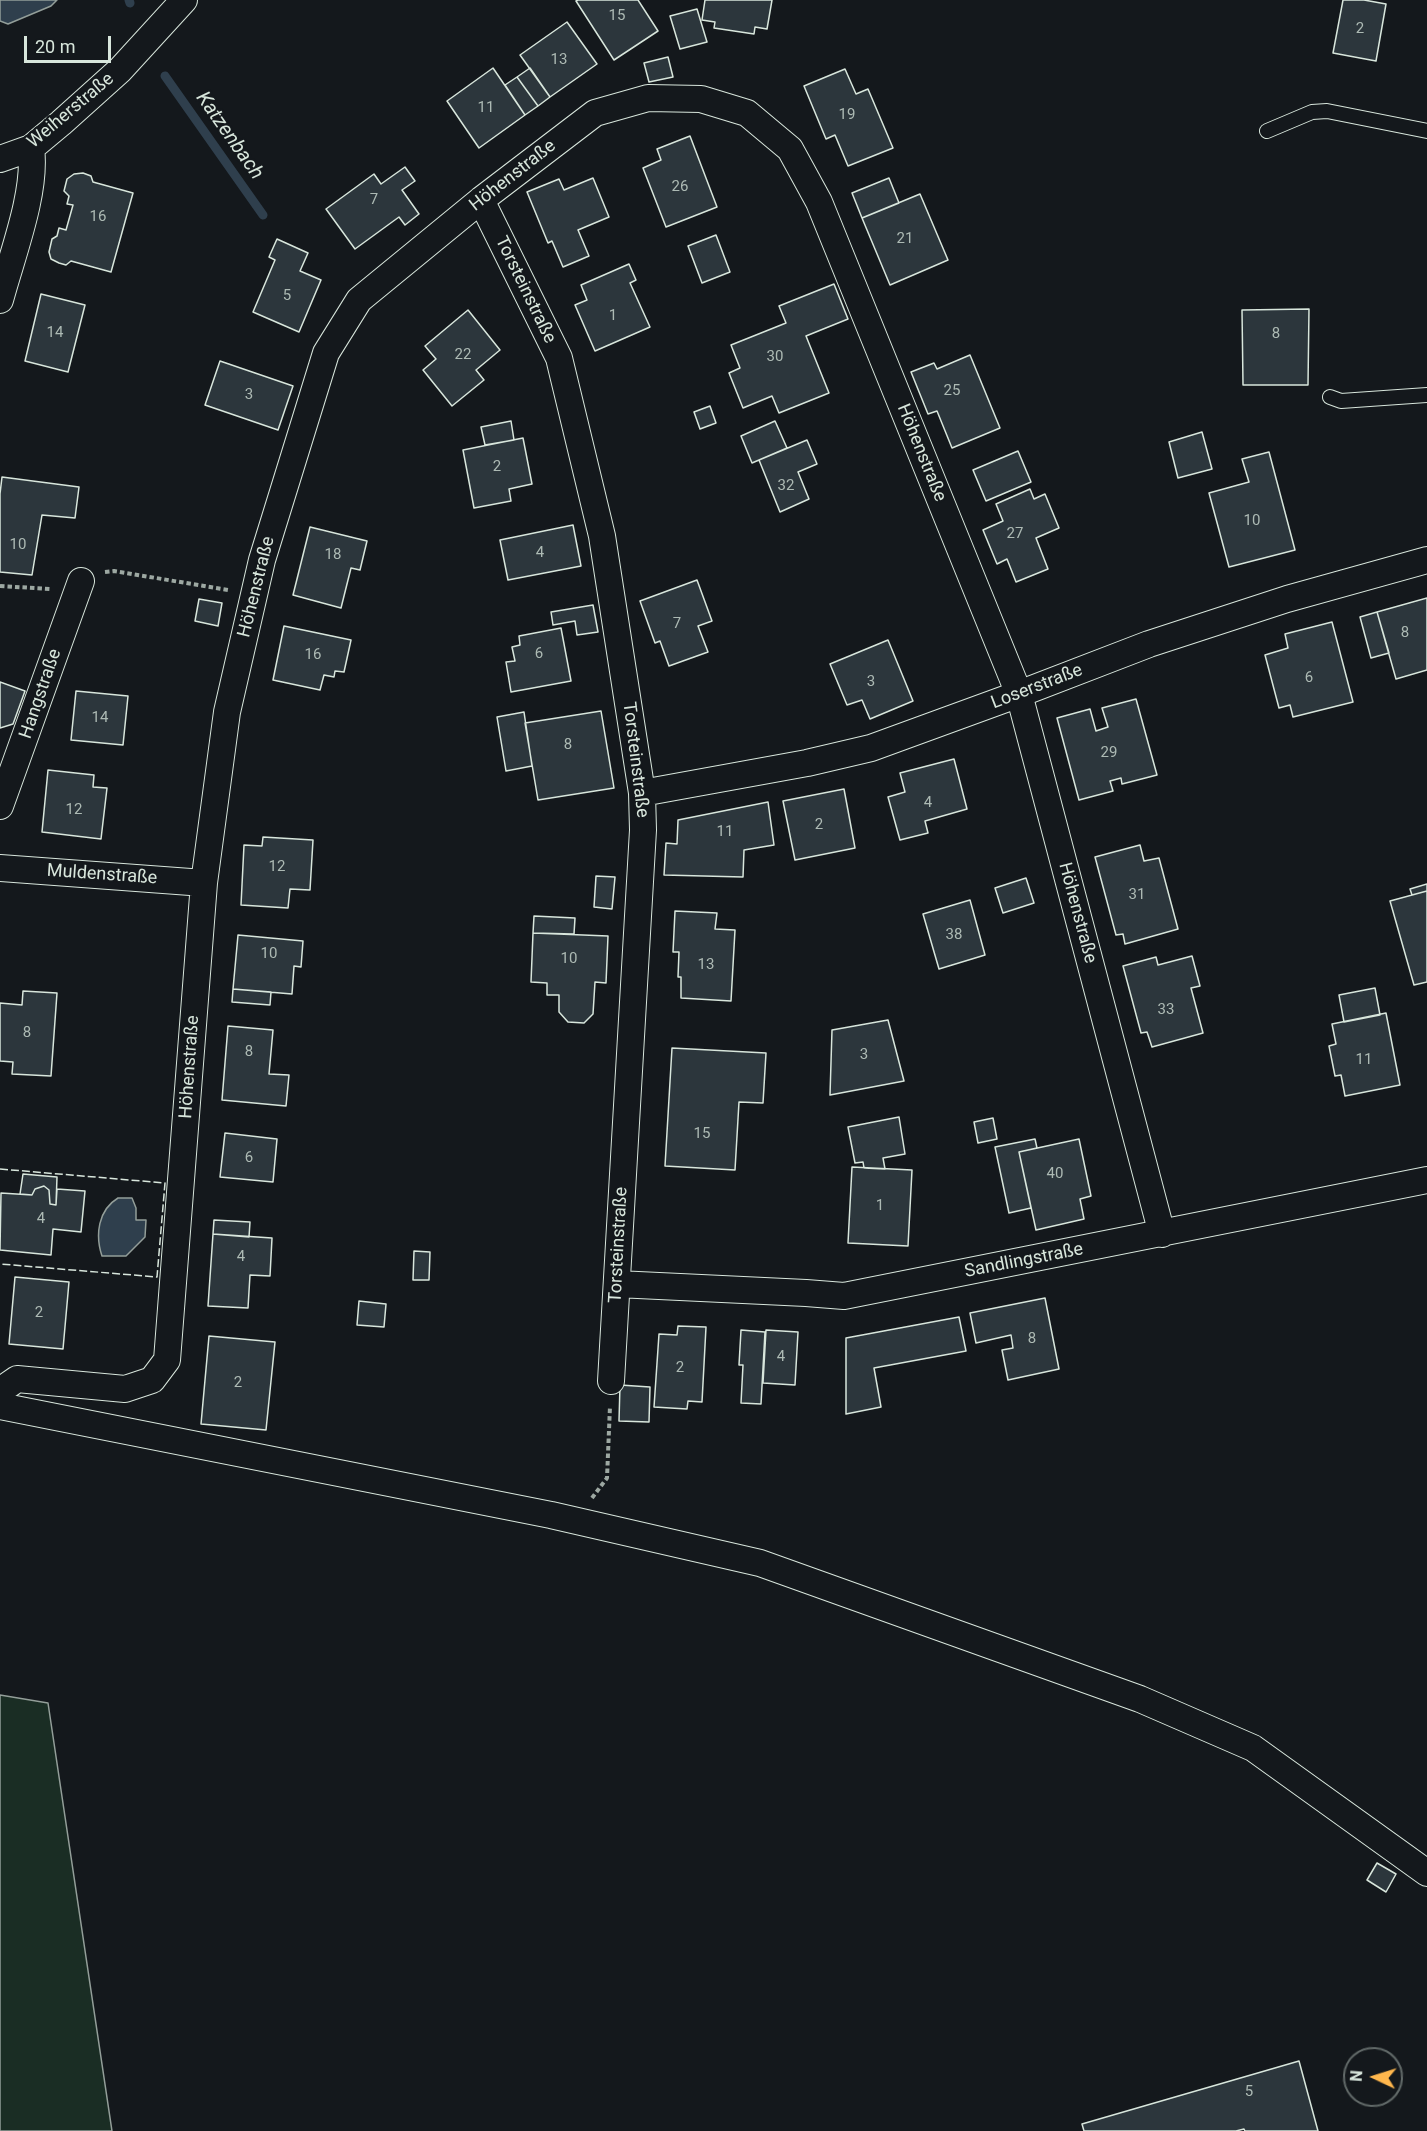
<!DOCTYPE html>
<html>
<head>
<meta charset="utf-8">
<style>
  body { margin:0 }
  #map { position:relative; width:1427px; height:2131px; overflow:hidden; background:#14181c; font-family:Roboto,sans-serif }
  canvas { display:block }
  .north { position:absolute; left:1343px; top:2047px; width:60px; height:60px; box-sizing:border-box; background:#14181c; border:2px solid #626a69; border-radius:50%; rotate:274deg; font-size:16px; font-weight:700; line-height:24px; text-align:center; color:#d8e6dc }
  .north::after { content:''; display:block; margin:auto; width:21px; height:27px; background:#ffb74d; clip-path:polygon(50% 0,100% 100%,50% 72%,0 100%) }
  .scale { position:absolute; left:24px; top:36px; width:87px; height:27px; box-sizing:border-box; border:3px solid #d8e6dc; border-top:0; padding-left:8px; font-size:18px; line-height:21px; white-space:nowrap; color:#d8e6dc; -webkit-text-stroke:4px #14181c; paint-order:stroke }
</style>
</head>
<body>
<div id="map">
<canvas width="1427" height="2131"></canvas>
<div class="north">N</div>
<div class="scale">20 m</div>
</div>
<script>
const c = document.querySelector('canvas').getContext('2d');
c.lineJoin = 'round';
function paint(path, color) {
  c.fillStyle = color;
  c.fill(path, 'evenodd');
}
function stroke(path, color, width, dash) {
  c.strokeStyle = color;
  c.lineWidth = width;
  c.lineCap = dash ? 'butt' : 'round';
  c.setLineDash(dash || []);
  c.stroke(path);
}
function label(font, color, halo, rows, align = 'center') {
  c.font = font + ' Roboto,sans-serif';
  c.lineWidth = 4.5;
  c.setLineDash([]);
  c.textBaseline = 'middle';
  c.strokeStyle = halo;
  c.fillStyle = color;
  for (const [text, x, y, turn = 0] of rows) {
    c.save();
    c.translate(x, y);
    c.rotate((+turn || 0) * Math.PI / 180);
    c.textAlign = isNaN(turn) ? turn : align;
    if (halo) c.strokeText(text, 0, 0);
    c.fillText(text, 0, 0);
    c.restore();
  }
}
const green = new Path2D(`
  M 0,1695 L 48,1703 L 112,2131 L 0,2131 Z`);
const water = new Path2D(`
  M 0,0 L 57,0 L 51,6 L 8,24 L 0,21 Z
  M 118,1198 L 132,1198 L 136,1208 L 136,1220 L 146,1220 L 145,1237 L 126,1256 L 102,1256 C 95,1235 98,1210 118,1198 Z`);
const stream = new Path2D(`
  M 129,0 L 130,3
  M 165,76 L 263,215`);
const building = new Path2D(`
  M 578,0 L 638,0 L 658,31 L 614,60 L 576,1 Z
  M 705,0 L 772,0 L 767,29 L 755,27 L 754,34 L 714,28 L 715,22 L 702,20 Z
  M 1343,0 L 1364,0 L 1386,4 L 1376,61 L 1333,53 Z
  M 697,9 L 707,42 L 680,49 L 670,16 Z
  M 567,22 L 597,64 L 550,97 L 520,55 Z
  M 668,57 L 673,77 L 649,82 L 644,63 Z
  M 493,68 L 525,115 L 479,148 L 447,101 Z
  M 530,68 L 550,97 L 538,106 L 517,77 Z
  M 845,69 L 856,94 L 868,89 L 893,148 L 848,166 L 835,135 L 826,139 L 804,86 Z
  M 517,77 L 538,106 L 525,115 L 505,85 Z
  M 690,136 L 717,207 L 666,227 L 643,168 L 661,160 L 657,149 Z
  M 405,167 L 415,181 L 402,190 L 419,214 L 405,225 L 399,217 L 355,249 L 326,209 L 374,174 L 381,184 Z
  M 83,173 L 91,176 L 93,182 L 133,193 L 111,272 L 71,261 L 66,265 L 59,263 L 51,259 L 49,252 L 52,239 L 57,236 L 59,228 L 66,230 L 73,205 L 67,204 L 69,196 L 64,191 L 67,179 L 74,174 Z
  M 593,178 L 609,217 L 578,230 L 589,256 L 563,267 L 552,241 L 548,243 L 527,192 L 559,179 L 564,190 Z
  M 889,178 L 899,203 L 862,218 L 852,193 Z
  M 920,194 L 948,260 L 890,285 L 862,218 Z
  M 716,235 L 730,272 L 702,283 L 688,246 Z
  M 277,239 L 308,253 L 300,271 L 321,280 L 299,332 L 253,312 L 275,260 L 269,257 Z
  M 629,264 L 636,280 L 630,283 L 650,327 L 595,351 L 575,305 L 587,300 L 581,285 Z
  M 834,284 L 848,319 L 806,336 L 829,393 L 779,413 L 772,396 L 743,408 L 729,373 L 740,368 L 731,345 L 786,323 L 779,306 Z
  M 41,294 L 85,305 L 68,372 L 25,361 Z
  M 1309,309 L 1308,385 L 1243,385 L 1242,310 Z
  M 468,310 L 500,350 L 476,370 L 484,380 L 452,406 L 423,370 L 436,359 L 425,346 Z
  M 970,355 L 1000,428 L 952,448 L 937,411 L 928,414 L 911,372 L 934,363 L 937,369 Z
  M 220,361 L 293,386 L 278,430 L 205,405 Z
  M 710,406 L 716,423 L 700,429 L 694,412 Z
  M 511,421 L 514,440 L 485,445 L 481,427 Z
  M 775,421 L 787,448 L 752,463 L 741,436 Z
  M 1202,432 L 1212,469 L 1178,478 L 1169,442 Z
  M 523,438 L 532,484 L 509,489 L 511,501 L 474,508 L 463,450 Z
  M 807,440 L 817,464 L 798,472 L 809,499 L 780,512 L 759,460 Z
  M 1018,451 L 1031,482 L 986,501 L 973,470 Z
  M 1269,452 L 1295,550 L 1229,567 L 1209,493 L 1249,482 L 1242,459 Z
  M 2,477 L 79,487 L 75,518 L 42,515 L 32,575 L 0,572 L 0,494 Z
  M 1030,489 L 1034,499 L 1045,494 L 1059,528 L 1036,538 L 1048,569 L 1016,582 L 1007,559 L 997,564 L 983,530 L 1003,521 L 996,504 Z
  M 573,525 L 581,566 L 508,580 L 500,540 Z
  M 310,527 L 367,541 L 360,570 L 351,568 L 341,608 L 293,595 Z
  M 697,580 L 712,621 L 698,626 L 708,652 L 669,666 L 660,641 L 655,643 L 640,601 Z
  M 1427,598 L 1427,670 L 1396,679 L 1377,612 Z
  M 199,599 L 222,603 L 218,626 L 195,621 Z
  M 593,605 L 598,632 L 577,635 L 575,621 L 553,625 L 551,612 Z
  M 1377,612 L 1389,653 L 1371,658 L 1360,617 Z
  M 1332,622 L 1353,702 L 1293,717 L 1290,705 L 1279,708 L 1265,655 L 1288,648 L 1285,634 Z
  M 284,626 L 351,640 L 344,672 L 335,671 L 334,677 L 324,675 L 320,690 L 273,680 Z
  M 561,628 L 571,681 L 511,692 L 506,662 L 515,661 L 512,647 L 520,645 L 519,636 Z
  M 888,640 L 913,701 L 870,719 L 862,700 L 847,705 L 830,664 Z
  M 0,682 L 25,691 L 13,724 L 0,728 Z
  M 76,691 L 128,696 L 123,745 L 71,740 Z
  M 1136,699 L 1157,775 L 1122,784 L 1121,778 L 1110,781 L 1113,791 L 1079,800 L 1057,718 L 1090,709 L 1096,731 L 1108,727 L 1102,708 Z
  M 601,711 L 614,788 L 538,800 L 525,723 Z
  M 524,712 L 532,766 L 506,771 L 497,717 Z
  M 954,759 L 967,809 L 925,821 L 928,833 L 900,840 L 888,797 L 905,792 L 900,773 Z
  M 48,770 L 94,775 L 93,787 L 107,788 L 101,839 L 42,832 Z
  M 844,789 L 855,848 L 795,860 L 783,801 Z
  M 768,802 L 774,845 L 744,850 L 743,877 L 664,875 L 666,843 L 677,844 L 678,820 Z
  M 263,837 L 313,840 L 310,890 L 290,889 L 288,908 L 241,905 L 244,845 L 262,846 Z
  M 1140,845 L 1144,861 L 1159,858 L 1178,929 L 1125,944 L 1123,934 L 1116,935 L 1095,857 Z
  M 596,876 L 615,877 L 612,909 L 594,907 Z
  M 1026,878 L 1034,903 L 1003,913 L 995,888 Z
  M 1427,884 L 1427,891 L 1412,895 L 1410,889 Z
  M 1427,891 L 1427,982 L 1414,985 L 1390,901 Z
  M 970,900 L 985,955 L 939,969 L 923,914 Z
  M 675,911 L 717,913 L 715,929 L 735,930 L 731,1001 L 681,998 L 681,977 L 678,977 L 679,952 L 673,952 Z
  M 534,916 L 575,918 L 574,934 L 533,933 Z
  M 533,933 L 608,936 L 606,983 L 595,982 L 593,1014 L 584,1023 L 568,1022 L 559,1012 L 559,995 L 547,995 L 547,983 L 531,982 Z
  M 238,935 L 303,941 L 301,967 L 294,966 L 292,994 L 233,989 Z
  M 1192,956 L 1200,986 L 1191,988 L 1203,1033 L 1152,1047 L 1147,1032 L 1141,1033 L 1123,966 L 1156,957 L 1158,965 Z
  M 1375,988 L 1380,1015 L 1344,1022 L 1339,995 Z
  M 233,989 L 271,992 L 270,1005 L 232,1002 Z
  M 23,991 L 57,993 L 51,1076 L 12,1074 L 13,1062 L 0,1061 L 0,1003 L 22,1005 Z
  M 1386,1013 L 1400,1085 L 1345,1096 L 1341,1075 L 1335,1076 L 1329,1046 L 1336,1044 L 1332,1024 Z
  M 888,1020 L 904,1081 L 830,1095 L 832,1030 Z
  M 228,1026 L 273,1030 L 269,1074 L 289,1075 L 286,1106 L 222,1100 Z
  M 672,1048 L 766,1053 L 763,1103 L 739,1102 L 735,1170 L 665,1166 Z
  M 899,1117 L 905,1154 L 883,1158 L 885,1169 L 864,1168 L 863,1162 L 855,1163 L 848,1127 Z
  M 993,1118 L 997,1139 L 978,1143 L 974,1122 Z
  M 225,1133 L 277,1139 L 273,1182 L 220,1177 Z
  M 1035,1139 L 1037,1148 L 1019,1152 L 1031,1208 L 1009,1213 L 995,1147 Z
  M 1079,1139 L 1091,1196 L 1080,1199 L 1084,1219 L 1036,1230 L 1019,1152 Z
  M 852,1167 L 912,1170 L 908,1246 L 848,1243 Z
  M 23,1174 L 57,1177 L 56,1205 L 50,1204 L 49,1190 L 44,1186 L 35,1189 L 32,1195 L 20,1194 Z
  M 44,1186 L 49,1190 L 50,1204 L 56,1205 L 57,1189 L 85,1191 L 81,1232 L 53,1229 L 51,1255 L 0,1250 L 1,1193 L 32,1195 L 35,1189 Z
  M 214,1220 L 250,1222 L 249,1237 L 213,1234 Z
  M 213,1234 L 272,1238 L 270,1276 L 250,1275 L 248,1308 L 208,1306 Z
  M 414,1251 L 430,1252 L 429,1280 L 413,1280 Z
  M 15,1277 L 69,1282 L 63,1349 L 9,1344 Z
  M 1045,1298 L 1059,1369 L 1008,1380 L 1002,1350 L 1013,1348 L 1011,1335 L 976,1343 L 970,1313 Z
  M 359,1301 L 386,1304 L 384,1327 L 357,1325 Z
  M 959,1317 L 966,1351 L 874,1368 L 881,1407 L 846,1414 L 846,1338 Z
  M 678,1326 L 706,1327 L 702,1402 L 688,1401 L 687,1409 L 654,1407 L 659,1334 L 677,1335 Z
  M 741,1330 L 765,1332 L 761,1404 L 741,1403 L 743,1365 L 739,1365 Z
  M 766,1330 L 798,1332 L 795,1385 L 763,1383 Z
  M 209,1336 L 275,1342 L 266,1430 L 201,1424 Z
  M 620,1385 L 650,1387 L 649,1422 L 619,1421 Z
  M 1377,1863 L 1396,1874 L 1386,1892 L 1367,1880 Z
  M 1299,2061 L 1318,2131 L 1245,2131 L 1244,2129 L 1236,2131 L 1084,2131 L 1082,2124 Z`);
const path = new Path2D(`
  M 105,572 L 114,571 L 228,590
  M 0,586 L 50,589
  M 592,1498 L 607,1478 L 610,1406`);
const lane = new Path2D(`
  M 1267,131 L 1312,112 L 1327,111 L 1427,131
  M 1330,397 L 1341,401 L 1427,395`);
const street = new Path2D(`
  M 0,159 L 31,148 L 61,123 L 120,70 L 184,0
  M 481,200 L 559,358 L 602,536 L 642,793 L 643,830 L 611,1381
  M 0,300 C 12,255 37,192 31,148
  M 642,793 L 807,763 L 871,748 L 1019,694 L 1149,644 L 1287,599 L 1427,560
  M 0,806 L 81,581
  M 0,868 L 204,883
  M 617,1284 L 806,1293 L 844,1296 L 1427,1180
  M 0,1391 L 17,1379 L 125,1389 L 152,1380 L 167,1360 L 204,883 L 227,712 L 262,560 L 326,353 L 359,300 L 481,200 L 595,113 L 648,98 L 701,99 L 747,113 L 790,149 L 819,202 L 1019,694 L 1162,1234
  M 0,1406 L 551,1515 L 760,1563 L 1140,1699 L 1253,1748 L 1427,1873`);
const fence = new Path2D(`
  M 0,1169 L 165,1183 L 157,1277 L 0,1264`);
const numberNames = [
  ["15",617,16],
  ["2",1360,29],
  ["13",559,60],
  ["11",486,108],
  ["19",847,115],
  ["26",680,187],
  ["7",374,200],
  ["16",98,217],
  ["21",905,239],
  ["5",287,296],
  ["1",613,316],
  ["14",55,333],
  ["8",1276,334],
  ["22",463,355],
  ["30",775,357],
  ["25",952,391],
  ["3",249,395],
  ["2",497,467],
  ["32",786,486],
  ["10",1252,521],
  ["27",1015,534],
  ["10",18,545],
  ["4",540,553],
  ["18",333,555],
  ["7",677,624],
  ["8",1405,633],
  ["6",539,654],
  ["16",313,655],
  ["6",1309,678],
  ["3",871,682],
  ["14",100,718],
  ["8",568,745],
  ["29",1109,753],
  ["4",928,803],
  ["12",74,810],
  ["2",819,825],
  ["11",725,832],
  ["12",277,867],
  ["31",1137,895],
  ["38",954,935],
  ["10",269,954],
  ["10",569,959],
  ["13",706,965],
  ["33",1166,1010],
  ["8",27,1033],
  ["8",249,1052],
  ["3",864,1055],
  ["11",1364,1060],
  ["15",702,1134],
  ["6",249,1158],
  ["40",1055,1174],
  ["1",880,1206],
  ["4",41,1219],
  ["4",241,1257],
  ["2",39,1313],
  ["8",1032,1339],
  ["4",781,1357],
  ["2",680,1368],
  ["2",238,1383],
  ["5",1249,2092]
];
const streetNames = [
  ["Weiherstraße",71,111,-40],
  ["Höhenstraße",513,176,-38],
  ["Torsteinstraße",525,290,64],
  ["Höhenstraße",921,453,68],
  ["Höhenstraße",257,587,-76],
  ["Loserstraße",1037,687,-21],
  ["Hangstraße",41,694,-71],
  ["Torsteinstraße",635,760,83],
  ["Muldenstraße",102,875,4],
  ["Höhenstraße",1077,913,75],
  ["Höhenstraße",190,1067,-86],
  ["Torsteinstraße",619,1245,-87],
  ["Sandlingstraße",1024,1261,-11]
];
const waterNames = [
  ["Katzenbach",229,136,55]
];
paint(green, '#1a2d24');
stroke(green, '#939e99', 1.5);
paint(water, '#2f3f4d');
stroke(water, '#939e99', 1.5);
stroke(stream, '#2f3f4d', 9);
paint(building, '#2c363c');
stroke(building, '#d8e6dc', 1.5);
stroke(lane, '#d8e6dc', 16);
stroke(street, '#d8e6dc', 28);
stroke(path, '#9da8a2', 4, [4.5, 3]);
stroke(lane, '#14181c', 14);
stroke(street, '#14181c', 26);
stroke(fence, '#d8e6dc', 1.5, [8, 3]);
label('15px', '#adbab4', null, numberNames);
label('18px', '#d8e6dc', '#14181c', streetNames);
label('italic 20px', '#d8e6dc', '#14181c', waterNames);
</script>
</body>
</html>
